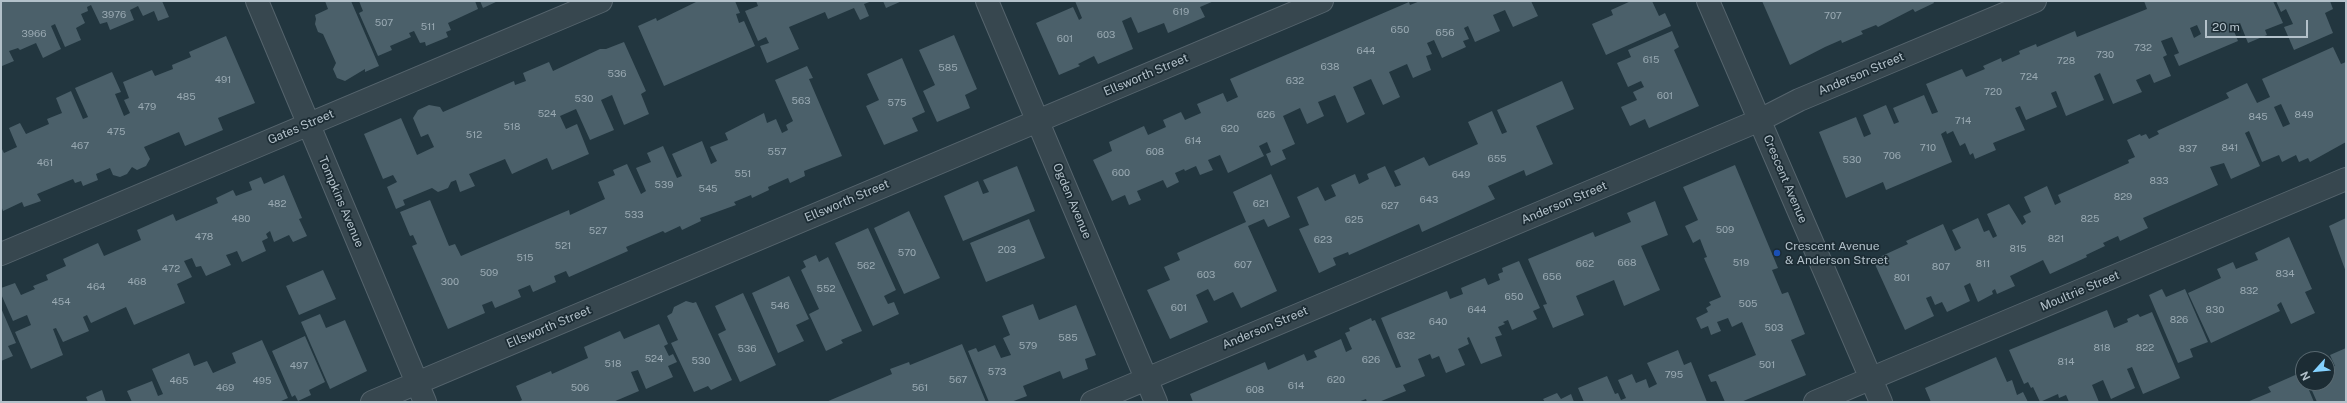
<!DOCTYPE html>
<html>
<head>
<meta charset="utf-8">
<style>
  body { margin:0 }
  #map { position:relative; width:2347px; height:403px; overflow:hidden; background:#22363f; font-family:"Public Sans",sans-serif }
  canvas { display:block }
  .frame { position:absolute; inset:0; border:2px solid #b3c1ca; pointer-events:none }
  .north { position:absolute; left:2295px; top:351px; width:40px; height:40px; box-sizing:border-box; background:#1c2c34; border:1px solid #586870; border-radius:50%; rotate:243deg; font-size:11px; font-weight:700; line-height:16px; text-align:center; color:#b3c1ca }
  .north::after { content:''; display:block; margin:auto; width:14px; height:18px; background:#84d1fe; clip-path:polygon(50% 0,100% 100%,50% 72%,0 100%) }
  .scale { position:absolute; left:2205px; top:20px; width:103px; height:18px; box-sizing:border-box; border:2px solid #b3c1ca; border-top:0; padding-left:5px; font-size:12px; line-height:14px; white-space:nowrap; color:#b3c1ca; -webkit-text-stroke:3px #1c2c34; paint-order:stroke }
</style>
</head>
<body>
<div id="map">
<canvas width="2347" height="403"></canvas>
<div class="frame"></div>
<div class="north">N</div>
<div class="scale">20 m</div>
</div>
<script>
const c = document.querySelector('canvas').getContext('2d');
c.lineJoin = 'round';
function paint(path, color) {
  c.fillStyle = color;
  c.fill(path, 'evenodd');
}
function stroke(path, color, width, dash) {
  c.strokeStyle = color;
  c.lineWidth = width;
  c.lineCap = dash ? 'butt' : 'round';
  c.setLineDash(dash || []);
  c.stroke(path);
}
function label(font, color, halo, rows, align = 'center') {
  c.font = font + ' "Public Sans",sans-serif';
  c.lineWidth = 3.5;
  c.setLineDash([]);
  c.textBaseline = 'middle';
  c.strokeStyle = halo;
  c.fillStyle = color;
  for (const [text, x, y, turn = 0] of rows) {
    c.save();
    c.translate(x, y);
    c.rotate((+turn || 0) * Math.PI / 180);
    c.textAlign = isNaN(turn) ? turn : align;
    if (halo) c.strokeText(text, 0, 0);
    c.fillText(text, 0, 0);
    c.restore();
  }
}
const building = new Path2D(`
  M 1,1 L 162,1 L 169,17 L 158,21 L 154,11 L 143,16 L 138,6 L 130,10 L 134,20 L 110,30 L 107,22 L 100,24 L 91,5 L 87,7 L 88,11 L 81,14 L 85,23 L 76,28 L 81,40 L 65,47 L 55,24 L 51,26 L 61,49 L 43,58 L 36,43 L 20,50 L 18,48 L 9,51 L 14,61 L 2,66 Z
  M 325,1 L 351,1 L 379,66 L 365,72 L 365,69 L 345,81 L 337,78 L 333,69 L 336,63 L 323,34 L 318,32 L 315,24 L 316,19 L 315,15 L 328,9 Z
  M 359,1 L 475,1 L 478,9 L 448,23 L 451,30 L 446,32 L 448,37 L 426,46 L 425,42 L 420,43 L 414,31 L 409,33 L 411,37 L 390,46 L 392,50 L 378,56 L 359,13 L 363,11 Z
  M 480,1 L 498,1 L 483,8 Z
  M 698,1 L 735,1 L 740,13 L 736,14 L 739,23 L 744,21 L 755,46 L 664,86 L 638,26 L 656,18 L 657,21 Z
  M 756,1 L 872,1 L 864,4 L 869,16 L 860,20 L 854,8 L 828,19 L 825,12 L 789,27 L 799,49 L 767,63 L 760,46 L 769,43 L 766,37 L 758,41 L 745,11 L 758,6 Z
  M 883,1 L 902,1 L 886,8 Z
  M 1075,1 L 1214,1 L 1200,7 L 1205,17 L 1168,33 L 1164,23 L 1138,33 L 1131,17 L 1122,21 L 1133,49 L 1098,64 L 1094,56 L 1078,64 L 1080,66 L 1059,75 L 1036,23 L 1073,7 L 1079,20 L 1082,18 Z
  M 1420,1 L 1531,1 L 1538,16 L 1513,27 L 1505,10 L 1493,15 L 1500,31 L 1475,42 L 1468,26 L 1464,28 L 1469,39 L 1463,41 L 1466,47 L 1442,58 L 1434,40 L 1427,43 L 1432,54 L 1426,56 L 1431,70 L 1413,78 L 1407,64 L 1389,72 L 1400,97 L 1383,105 L 1371,79 L 1353,87 L 1365,114 L 1347,123 L 1335,95 L 1318,102 L 1324,116 L 1307,124 L 1300,108 L 1283,116 L 1295,144 L 1282,150 L 1286,159 L 1271,166 L 1266,154 L 1271,152 L 1267,142 L 1259,146 L 1264,156 L 1228,173 L 1220,155 L 1208,160 L 1213,170 L 1200,175 L 1196,166 L 1185,171 L 1184,169 L 1175,173 L 1179,182 L 1167,188 L 1163,180 L 1137,191 L 1141,200 L 1129,205 L 1125,195 L 1112,201 L 1093,160 L 1112,151 L 1109,142 L 1144,126 L 1148,135 L 1166,127 L 1163,120 L 1181,112 L 1185,120 L 1201,113 L 1197,104 L 1223,93 L 1227,102 L 1238,97 L 1230,79 L 1409,2 L 1410,5 Z
  M 1631,1 L 1652,1 L 1659,16 L 1665,13 L 1671,26 L 1606,55 L 1592,24 L 1613,15 L 1611,10 Z
  M 1762,1 L 1933,1 L 1934,3 L 1915,12 L 1913,9 L 1878,27 L 1876,25 L 1861,31 L 1863,34 L 1842,43 L 1841,40 L 1825,47 L 1790,65 Z
  M 2144,1 L 2273,1 L 2283,23 L 2265,30 L 2267,35 L 2248,43 L 2240,23 L 2232,26 L 2238,41 L 2179,66 L 2174,55 L 2179,53 L 2172,37 L 2161,41 L 2167,55 L 2163,57 L 2171,76 L 2154,83 L 2150,74 L 2136,80 L 2142,92 L 2113,104 L 2100,73 L 2094,76 L 2104,100 L 2066,116 L 2056,91 L 2051,93 L 2057,107 L 2026,120 L 2020,106 L 2015,108 L 2025,130 L 1993,143 L 1996,150 L 1975,159 L 1973,153 L 1970,155 L 1965,143 L 1960,146 L 1953,131 L 1947,134 L 1946,131 L 1941,134 L 1952,162 L 1886,190 L 1883,182 L 1846,198 L 1819,132 L 1856,117 L 1864,137 L 1871,134 L 1863,115 L 1886,105 L 1894,124 L 1899,122 L 1893,108 L 1924,95 L 1932,114 L 1938,112 L 1926,84 L 1962,69 L 1966,77 L 1985,69 L 1983,66 L 2001,58 L 2002,62 L 2020,54 L 2019,51 L 2036,44 L 2037,47 L 2075,31 L 2077,37 L 2147,9 ZM 2197,25 L 2201,34 L 2194,38 L 2190,28 Z
  M 2276,1 L 2330,1 L 2333,9 L 2325,13 L 2333,33 L 2294,50 L 2284,27 L 2293,24 L 2286,9 L 2281,12 Z
  M 1672,31 L 1679,47 L 1674,50 L 1699,106 L 1649,128 L 1645,119 L 1630,126 L 1621,107 L 1637,100 L 1633,92 L 1644,87 L 1641,81 L 1628,87 L 1617,63 L 1631,57 L 1628,50 Z
  M 954,35 L 977,89 L 965,95 L 970,108 L 937,122 L 923,91 L 935,85 L 919,50 Z
  M 226,36 L 255,103 L 218,118 L 223,130 L 185,146 L 179,132 L 144,147 L 150,159 L 146,166 L 137,170 L 132,167 L 127,174 L 120,177 L 113,175 L 110,168 L 96,174 L 98,180 L 83,186 L 81,181 L 75,183 L 73,179 L 37,194 L 41,201 L 24,207 L 22,202 L 3,211 L 1,206 L 1,147 L 4,153 L 17,147 L 9,128 L 20,123 L 26,134 L 49,124 L 47,119 L 62,113 L 56,98 L 71,91 L 83,119 L 88,117 L 75,88 L 112,72 L 121,92 L 115,94 L 124,116 L 130,113 L 124,100 L 129,98 L 123,82 L 152,70 L 155,76 L 173,69 L 172,65 L 191,57 L 189,52 Z
  M 624,42 L 646,91 L 641,94 L 649,114 L 624,125 L 612,95 L 601,100 L 614,130 L 590,140 L 576,109 L 560,116 L 566,129 L 577,124 L 589,154 L 552,170 L 547,158 L 512,174 L 505,159 L 469,174 L 475,186 L 460,192 L 456,180 L 451,182 L 448,188 L 438,192 L 432,188 L 403,200 L 405,205 L 396,209 L 387,187 L 397,182 L 393,175 L 383,179 L 364,134 L 401,118 L 417,155 L 434,147 L 428,134 L 421,137 L 413,118 L 418,110 L 429,105 L 440,107 L 443,112 L 514,81 L 515,85 L 526,81 L 523,73 L 549,62 L 553,71 L 600,49 L 606,49 Z
  M 2333,47 L 2341,64 L 2346,62 L 2346,142 L 2310,162 L 2308,158 L 2299,162 L 2296,155 L 2282,162 L 2279,155 L 2262,162 L 2249,131 L 2245,133 L 2260,166 L 2231,179 L 2224,163 L 2210,167 L 2218,185 L 2143,218 L 2148,228 L 2120,241 L 2118,236 L 2103,243 L 2105,246 L 2086,255 L 2087,257 L 2050,274 L 2043,260 L 2010,276 L 2015,286 L 1997,294 L 1995,289 L 1992,291 L 1993,294 L 1978,302 L 1970,283 L 1964,286 L 1970,301 L 1947,312 L 1942,302 L 1935,305 L 1931,296 L 1926,298 L 1934,316 L 1905,330 L 1873,260 L 1908,244 L 1906,241 L 1943,224 L 1955,251 L 1961,248 L 1952,230 L 1978,218 L 1984,232 L 1989,230 L 1993,238 L 1997,236 L 1987,214 L 2009,204 L 2022,225 L 2026,222 L 2023,216 L 2031,212 L 2024,197 L 2047,186 L 2055,205 L 2061,202 L 2058,195 L 2129,163 L 2128,160 L 2135,157 L 2127,140 L 2140,134 L 2141,136 L 2146,134 L 2149,139 L 2159,134 L 2157,131 L 2229,98 L 2226,93 L 2247,83 L 2257,103 L 2270,97 L 2262,79 ZM 2281,104 L 2290,124 L 2283,127 L 2274,107 Z
  M 902,58 L 925,112 L 912,118 L 918,131 L 884,145 L 866,106 L 879,100 L 867,74 Z
  M 807,66 L 813,78 L 809,79 L 842,156 L 804,171 L 805,176 L 790,183 L 788,178 L 768,187 L 769,190 L 752,198 L 751,195 L 734,202 L 736,205 L 700,218 L 701,221 L 682,230 L 680,226 L 665,233 L 663,231 L 626,247 L 628,251 L 569,277 L 566,271 L 554,276 L 556,282 L 533,292 L 530,285 L 518,290 L 521,297 L 495,308 L 492,301 L 482,305 L 485,313 L 448,329 L 412,246 L 417,244 L 413,235 L 410,236 L 400,212 L 430,200 L 449,246 L 455,244 L 461,256 L 569,210 L 570,215 L 605,199 L 598,182 L 615,175 L 613,170 L 627,164 L 641,194 L 646,191 L 636,168 L 651,162 L 647,153 L 663,146 L 677,178 L 682,176 L 672,154 L 702,141 L 711,164 L 717,161 L 710,147 L 728,140 L 725,133 L 764,113 L 767,123 L 776,119 L 782,133 L 788,130 L 786,125 L 793,121 L 775,80 Z
  M 1562,81 L 1574,109 L 1536,126 L 1553,164 L 1526,176 L 1524,170 L 1488,186 L 1495,199 L 1422,232 L 1419,224 L 1349,255 L 1348,252 L 1333,258 L 1336,265 L 1319,273 L 1299,229 L 1309,225 L 1297,197 L 1318,187 L 1325,201 L 1336,196 L 1331,185 L 1355,174 L 1359,184 L 1369,179 L 1367,174 L 1385,166 L 1395,187 L 1401,185 L 1394,171 L 1424,157 L 1429,166 L 1478,144 L 1468,122 L 1492,111 L 1502,134 L 1507,132 L 1497,110 Z
  M 1735,165 L 1778,268 L 1772,270 L 1782,294 L 1788,292 L 1805,334 L 1791,340 L 1806,375 L 1741,402 L 1725,402 L 1716,381 L 1711,382 L 1708,375 L 1756,355 L 1742,322 L 1732,327 L 1728,318 L 1717,322 L 1721,331 L 1711,335 L 1708,326 L 1701,329 L 1696,318 L 1708,312 L 1706,308 L 1711,305 L 1709,302 L 1721,297 L 1704,258 L 1707,257 L 1700,239 L 1693,243 L 1685,226 L 1698,220 L 1683,187 Z
  M 1017,166 L 1035,211 L 963,241 L 944,196 L 978,181 L 983,194 L 989,192 L 983,180 Z
  M 1271,174 L 1290,217 L 1268,227 L 1264,219 L 1248,226 L 1277,291 L 1241,308 L 1233,292 L 1214,301 L 1208,289 L 1196,295 L 1208,322 L 1170,339 L 1147,290 L 1170,280 L 1164,267 L 1180,260 L 1177,253 L 1246,222 L 1233,192 Z
  M 284,175 L 302,218 L 299,219 L 307,236 L 293,242 L 289,235 L 274,242 L 270,231 L 266,234 L 268,238 L 262,241 L 266,251 L 242,262 L 237,251 L 232,253 L 226,255 L 231,265 L 206,276 L 201,266 L 196,267 L 192,258 L 184,261 L 192,277 L 177,284 L 185,303 L 134,325 L 126,307 L 91,323 L 87,315 L 83,317 L 89,331 L 63,342 L 56,328 L 53,329 L 63,355 L 31,369 L 15,332 L 31,325 L 27,315 L 13,321 L 1,294 L 1,288 L 15,283 L 21,295 L 35,289 L 33,286 L 48,280 L 46,275 L 66,266 L 63,259 L 98,243 L 104,256 L 141,240 L 137,230 L 173,214 L 176,221 L 218,203 L 216,198 L 233,190 L 236,196 L 252,190 L 249,182 L 261,177 L 264,184 Z
  M 1655,201 L 1668,235 L 1641,246 L 1660,290 L 1624,306 L 1614,280 L 1576,296 L 1584,315 L 1553,328 L 1543,305 L 1547,304 L 1528,259 L 1593,232 L 1595,237 L 1631,222 L 1627,213 Z
  M 909,211 L 940,278 L 904,294 L 874,228 Z
  M 2346,218 L 2346,272 L 2329,226 Z
  M 1029,219 L 1045,258 L 986,282 L 970,243 Z
  M 868,228 L 896,290 L 884,296 L 888,304 L 894,302 L 899,314 L 873,326 L 835,243 Z
  M 2289,237 L 2312,289 L 2305,292 L 2315,313 L 2291,324 L 2281,302 L 2277,305 L 2280,311 L 2211,343 L 2188,293 L 2221,278 L 2217,269 L 2233,262 L 2236,269 L 2258,260 L 2255,253 Z
  M 816,255 L 819,262 L 828,257 L 862,331 L 841,340 L 843,343 L 826,351 L 809,314 L 819,309 L 801,270 L 806,267 L 803,261 Z
  M 1519,261 L 1540,308 L 1533,311 L 1537,319 L 1512,330 L 1508,320 L 1503,322 L 1505,324 L 1498,327 L 1502,335 L 1495,337 L 1502,356 L 1481,364 L 1469,337 L 1467,338 L 1469,344 L 1458,349 L 1465,365 L 1446,373 L 1439,356 L 1432,359 L 1430,354 L 1418,359 L 1425,376 L 1403,385 L 1406,391 L 1379,402 L 1367,402 L 1366,399 L 1358,402 L 1193,402 L 1190,394 L 1265,362 L 1268,370 L 1304,354 L 1307,361 L 1317,357 L 1314,351 L 1341,339 L 1346,352 L 1352,349 L 1345,333 L 1350,331 L 1349,328 L 1371,318 L 1372,321 L 1375,320 L 1396,368 L 1401,367 L 1381,318 L 1447,291 L 1450,299 L 1463,294 L 1461,288 L 1485,278 L 1488,285 L 1500,280 L 1498,274 L 1503,272 L 1502,268 Z
  M 323,270 L 336,299 L 299,315 L 286,286 Z
  M 789,276 L 809,319 L 796,325 L 804,341 L 778,353 L 752,293 Z
  M 2162,289 L 2166,297 L 2185,289 L 2208,342 L 2190,349 L 2193,357 L 2178,363 L 2149,295 Z
  M 743,293 L 776,365 L 740,382 L 718,334 L 726,330 L 715,306 Z
  M 686,301 L 693,303 L 696,302 L 732,380 L 711,390 L 708,386 L 694,392 L 671,343 L 678,340 L 667,316 L 672,313 L 674,307 Z
  M 1033,304 L 1039,320 L 1076,305 L 1096,355 L 1085,359 L 1088,369 L 1063,379 L 1060,371 L 1023,386 L 1027,396 L 1011,402 L 989,402 L 968,351 L 976,348 L 978,352 L 995,345 L 1001,358 L 1011,355 L 1003,338 L 1010,335 L 1002,316 Z
  M 1,308 L 16,343 L 8,346 L 13,356 L 1,361 Z
  M 2107,310 L 2114,328 L 2128,322 L 2127,319 L 2138,314 L 2140,317 L 2152,312 L 2180,378 L 2143,394 L 2132,367 L 2127,369 L 2135,388 L 2111,399 L 2103,380 L 2092,385 L 2099,402 L 2069,402 L 2066,395 L 2059,398 L 2058,394 L 2040,402 L 2033,387 L 2031,388 L 2028,382 L 2024,384 L 2009,350 Z
  M 320,314 L 326,328 L 345,320 L 367,371 L 330,389 L 301,322 Z
  M 659,324 L 668,344 L 664,346 L 669,356 L 673,354 L 677,362 L 668,366 L 673,377 L 646,389 L 638,370 L 631,372 L 639,391 L 613,402 L 518,402 L 522,400 L 516,386 L 551,371 L 552,374 L 588,358 L 584,347 L 620,331 L 624,339 Z
  M 305,336 L 325,382 L 309,390 L 311,395 L 298,401 L 295,395 L 292,397 L 272,351 Z
  M 262,340 L 288,398 L 279,402 L 132,402 L 127,391 L 152,381 L 158,396 L 163,394 L 152,369 L 189,353 L 194,366 L 207,361 L 213,373 L 236,363 L 232,353 Z
  M 962,344 L 986,402 L 826,402 L 892,374 L 890,369 L 909,362 L 910,365 Z
  M 2346,348 L 2346,402 L 2317,402 L 2309,384 L 2327,383 L 2327,369 L 2335,366 L 2330,355 Z
  M 1678,350 L 1684,365 L 1691,362 L 1707,402 L 1584,402 L 1578,388 L 1607,376 L 1615,394 L 1618,393 L 1621,400 L 1626,398 L 1618,380 L 1632,374 L 1636,383 L 1646,379 L 1649,388 L 1657,384 L 1647,363 Z
  M 1996,357 L 2007,382 L 2012,380 L 2017,395 L 2023,392 L 2028,402 L 1931,402 L 1925,388 Z
  M 2302,372 L 2303,383 L 2306,383 L 2314,402 L 2247,402 L 2271,392 L 2268,387 Z
  M 102,390 L 106,402 L 88,402 L 86,397 Z
  M 1557,393 L 1561,399 L 1571,394 L 1574,402 L 1545,402 L 1543,399 Z`);
const minor = new Path2D(`
  M 257,1 L 425,402
  M 987,1 L 1156,402
  M 1708,1 L 1881,402
  M 1,254 L 601,1
  M 372,402 L 1322,1
  M 1092,402 L 1760,120 L 1799,100 L 2035,1
  M 1815,402 L 2346,179`);
const markers = [
  [1777,253,4,"#1a4fb4"]
];
const numberNames = [
  ["619",1181,12],
  ["3976",114,15],
  ["707",1833,16],
  ["507",384,23],
  ["511",428,27],
  ["650",1400,30],
  ["656",1445,33],
  ["3966",34,34],
  ["603",1106,35],
  ["601",1065,39],
  ["732",2143,48],
  ["644",1366,51],
  ["730",2105,55],
  ["615",1651,60],
  ["728",2066,61],
  ["638",1330,67],
  ["585",948,68],
  ["536",617,74],
  ["724",2029,77],
  ["491",223,80],
  ["632",1295,81],
  ["720",1993,92],
  ["601",1665,96],
  ["485",186,97],
  ["530",584,99],
  ["563",801,101],
  ["575",897,103],
  ["479",147,107],
  ["524",547,114],
  ["626",1266,115],
  ["849",2304,115],
  ["845",2258,117],
  ["714",1963,121],
  ["518",512,127],
  ["620",1230,129],
  ["475",116,132],
  ["512",474,135],
  ["614",1193,141],
  ["467",80,146],
  ["710",1928,148],
  ["841",2230,148],
  ["837",2188,149],
  ["557",777,152],
  ["608",1155,152],
  ["706",1892,156],
  ["655",1497,159],
  ["530",1852,160],
  ["461",45,163],
  ["600",1121,173],
  ["551",743,174],
  ["649",1461,175],
  ["833",2159,181],
  ["539",664,185],
  ["545",708,189],
  ["829",2123,197],
  ["643",1429,200],
  ["482",277,204],
  ["621",1261,204],
  ["627",1390,206],
  ["533",634,215],
  ["480",241,219],
  ["825",2090,219],
  ["625",1354,220],
  ["509",1725,230],
  ["527",598,231],
  ["478",204,237],
  ["821",2056,239],
  ["623",1323,240],
  ["521",563,246],
  ["815",2018,249],
  ["203",1007,250],
  ["570",907,253],
  ["515",525,258],
  ["668",1627,263],
  ["519",1741,263],
  ["662",1585,264],
  ["811",1983,264],
  ["607",1243,265],
  ["562",866,266],
  ["807",1941,267],
  ["472",171,269],
  ["509",489,273],
  ["834",2285,274],
  ["603",1206,275],
  ["656",1552,277],
  ["801",1902,278],
  ["468",137,282],
  ["300",450,282],
  ["464",96,287],
  ["552",826,289],
  ["832",2249,291],
  ["650",1514,297],
  ["454",61,302],
  ["505",1748,304],
  ["546",780,306],
  ["601",1179,308],
  ["644",1477,310],
  ["830",2215,310],
  ["826",2179,320],
  ["640",1438,322],
  ["503",1774,328],
  ["632",1406,336],
  ["585",1068,338],
  ["579",1028,346],
  ["818",2102,348],
  ["822",2145,348],
  ["536",747,349],
  ["524",654,359],
  ["626",1371,360],
  ["530",701,361],
  ["814",2066,362],
  ["518",613,364],
  ["501",1767,365],
  ["497",299,366],
  ["573",997,372],
  ["795",1674,375],
  ["567",958,380],
  ["620",1336,380],
  ["465",179,381],
  ["495",262,381],
  ["614",1296,386],
  ["469",225,388],
  ["506",580,388],
  ["561",920,388],
  ["608",1255,390]
];
const streetNames = [
  ["Anderson Street",1861,74,-23],
  ["Ellsworth Street",1146,75,-23],
  ["Gates Street",301,127,-23],
  ["Crescent Avenue",1785,179,67],
  ["Ellsworth Street",847,201,-23],
  ["Ogden Avenue",1072,201,67],
  ["Tompkins Avenue",341,202,67],
  ["Anderson Street",1564,203,-23],
  ["Moultrie Street",2080,291,-23],
  ["Ellsworth Street",549,327,-23],
  ["Anderson Street",1265,328,-23]
];
const poiNames = [
  ["Crescent Avenue",1785,246],
  ["& Anderson Street",1785,260]
];
paint(building, '#4b606a');
stroke(minor, '#55646d', 24);
stroke(minor, '#37474f', 22);
for (const [x, y, r, color] of markers) {
  const dot = new Path2D();
  dot.arc(x, y, r, 0, 2 * Math.PI);
  c.fillStyle = color;
  c.fill(dot);
  stroke(dot, '#1c2c34', 1.5);
}
label('10px', '#99a9b2', null, numberNames);
label('12px', '#b3c1ca', '#1c2c34', streetNames);
label('12px', '#b3c1ca', '#1c2c34', poiNames, 'left');
</script>
</body>
</html>
